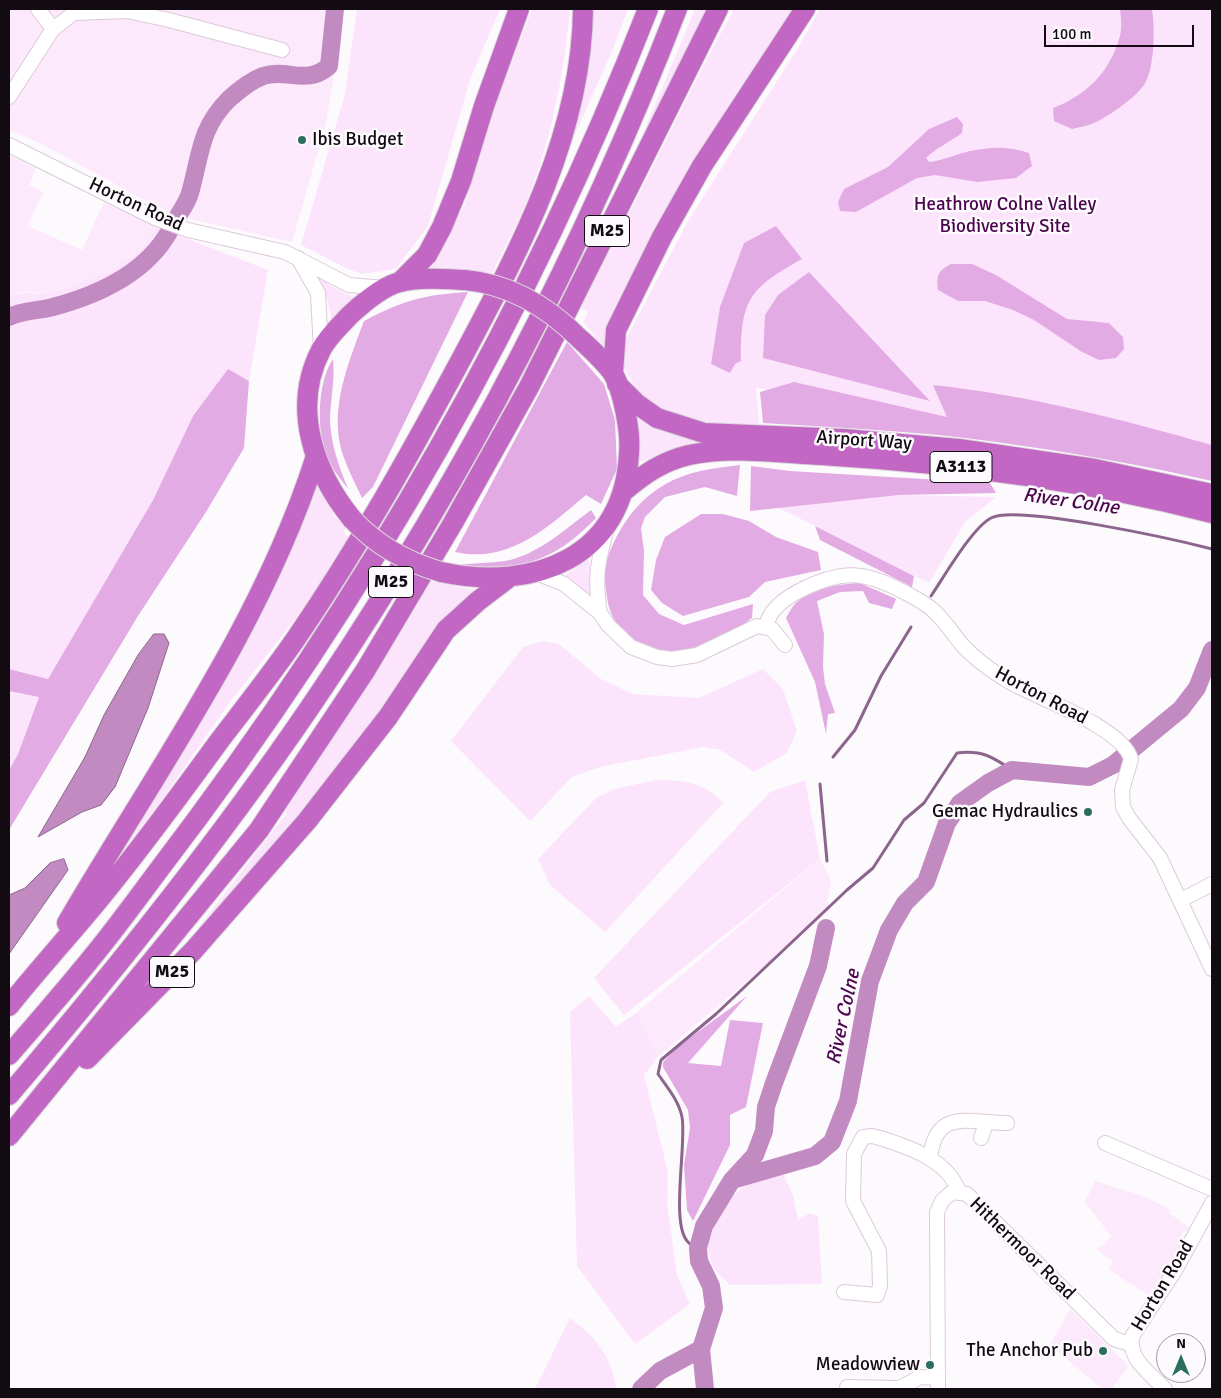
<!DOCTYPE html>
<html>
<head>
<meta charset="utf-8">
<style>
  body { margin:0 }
  #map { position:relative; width:1221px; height:1398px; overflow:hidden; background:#fdfafd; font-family:Signika,sans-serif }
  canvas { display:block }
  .frame { position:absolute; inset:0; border:10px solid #120c12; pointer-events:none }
  .north { position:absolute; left:1156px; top:1333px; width:50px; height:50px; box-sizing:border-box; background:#fdfafd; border:1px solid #9f9b9f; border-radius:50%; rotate:0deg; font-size:14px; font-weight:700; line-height:20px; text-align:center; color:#120c12 }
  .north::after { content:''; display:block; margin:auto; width:18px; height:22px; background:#2b6e5f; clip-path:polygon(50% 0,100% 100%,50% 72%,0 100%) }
  .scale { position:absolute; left:1044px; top:25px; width:150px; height:22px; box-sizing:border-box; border:2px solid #120c12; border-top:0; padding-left:6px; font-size:15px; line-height:18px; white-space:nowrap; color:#120c12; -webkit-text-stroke:4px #fdfafd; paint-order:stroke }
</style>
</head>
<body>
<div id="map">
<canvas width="1221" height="1398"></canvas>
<div class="frame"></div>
<div class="north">N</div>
<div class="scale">100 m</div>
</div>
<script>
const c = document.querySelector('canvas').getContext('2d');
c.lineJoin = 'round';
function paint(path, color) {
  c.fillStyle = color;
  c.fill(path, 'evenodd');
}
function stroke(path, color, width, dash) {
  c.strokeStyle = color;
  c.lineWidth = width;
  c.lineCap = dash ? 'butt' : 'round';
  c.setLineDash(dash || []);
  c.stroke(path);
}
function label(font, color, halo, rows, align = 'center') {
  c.font = font + ' Signika,sans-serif';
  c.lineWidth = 5;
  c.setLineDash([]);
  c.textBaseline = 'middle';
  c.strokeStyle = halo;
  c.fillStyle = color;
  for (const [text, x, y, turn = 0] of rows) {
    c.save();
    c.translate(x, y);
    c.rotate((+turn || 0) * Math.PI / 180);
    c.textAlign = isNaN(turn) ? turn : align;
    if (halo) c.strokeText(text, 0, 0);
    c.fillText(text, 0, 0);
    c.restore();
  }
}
const built = new Path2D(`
  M 9,9 L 342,9 L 336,65 L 325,127 L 292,242 L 181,217 L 152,204 L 42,144 L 9,130 Z
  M 9,155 L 36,168 L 29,185 L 43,192 L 28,226 L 82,250 L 104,202 L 157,227 L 147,243 L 126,263 L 101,276 L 47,293 L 20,292 L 9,297 Z
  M 820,859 L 831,880 L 827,902 L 831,909 L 658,1057 L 636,1013 Z
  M 1095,1181 L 1143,1196 L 1171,1210 L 1169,1213 L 1190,1228 L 1182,1233 L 1178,1241 L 1179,1249 L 1148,1295 L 1109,1270 L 1113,1261 L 1096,1249 L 1105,1244 L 1111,1236 L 1085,1202 Z
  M 1070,1309 L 1129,1366 L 1111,1389 L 1102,1389 L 1050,1345 Z`);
const green = new Path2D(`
  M 357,9 L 500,9 L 470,80 L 428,226 L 396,269 L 362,274 L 348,269 L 301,245 L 345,94 Z
  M 532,9 L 570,9 C 564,74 552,137 528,198 C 518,224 504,249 492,274 L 472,271 L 427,274 L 436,261 L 465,204 L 492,112 Z
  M 589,9 L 628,9 L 612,51 L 560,168 L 584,93 L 590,38 Z
  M 695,9 L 709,9 L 628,169 Z
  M 732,9 L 795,9 L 604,347 L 583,322 L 588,312 L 578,306 C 635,211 678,109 732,13 Z
  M 820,9 L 1212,9 L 1212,468 L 947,417 L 756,388 L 759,425 L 682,422 L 641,396 L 624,368 L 626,339 L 688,221 L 798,48 Z
  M 157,227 L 268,270 L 249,381 L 228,370 L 193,416 L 153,500 L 48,679 L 9,669 L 9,297 C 24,290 31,295 47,293 C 55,292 64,287 73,285 C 110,273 136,262 157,227 Z
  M 307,265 L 331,286 L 354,297 L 331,320 C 330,298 320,281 307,265 Z
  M 638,418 C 658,431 682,434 705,438 L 705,445 L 674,450 L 637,463 L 635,420 Z
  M 317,484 L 336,518 L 347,525 L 344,532 L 350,540 L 296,618 L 230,702 L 158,805 L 112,865 L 256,621 L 296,538 Z
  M 899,495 L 996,497 L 965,522 L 929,583 L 775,506 Z
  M 589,559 L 593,599 L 565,575 Z
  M 435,582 L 475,590 L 436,631 L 364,732 L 313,800 L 197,929 L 286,814 L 286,810 L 419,603 L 425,584 Z
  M 543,641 L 559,644 L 601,679 L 633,694 L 699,698 L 763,669 L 783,689 L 797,731 L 787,753 L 754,772 L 720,750 L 703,747 L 600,767 L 572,777 L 530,821 L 451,741 L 523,647 Z
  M 9,691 L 39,696 L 18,754 L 9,770 Z
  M 656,780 C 684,780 704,782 723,803 L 605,932 L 550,885 L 538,859 L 596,798 L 614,789 Z
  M 805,780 L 820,859 L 624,1015 L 594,978 L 770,792 Z
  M 589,996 L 616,1027 L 636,1013 L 658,1057 L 644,1075 L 668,1172 L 667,1203 L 677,1275 L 690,1304 L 635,1344 L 577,1266 L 570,1012 Z
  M 780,1167 L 793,1195 L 798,1220 L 810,1213 L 818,1216 L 822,1284 L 730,1285 C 726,1281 720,1276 716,1271 C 698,1244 714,1207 740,1190 C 752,1181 767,1175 780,1167 Z
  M 570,1318 C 595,1336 613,1358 616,1389 L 535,1389 Z`);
const forest = new Path2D(`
  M 1120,9 L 1152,9 C 1155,28 1155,68 1144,85 C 1136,97 1108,117 1094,123 C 1087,126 1079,127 1072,129 L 1054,121 L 1053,108 C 1087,95 1110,72 1120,36 C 1122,28 1121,17 1120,9 Z
  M 957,117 L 963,124 L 962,133 C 950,142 936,148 926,158 L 929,162 C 940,161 949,157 959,154 C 984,147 1005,145 1029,153 L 1032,166 L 1016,178 L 977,182 L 935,175 L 917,178 L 856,212 L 840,211 L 838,202 L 844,189 L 888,167 L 929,129 Z
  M 776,226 L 802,259 C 748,289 741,300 741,361 L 735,364 L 730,373 L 711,364 L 720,307 L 744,243 Z
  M 951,264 L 972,264 L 996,275 L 1067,319 L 1109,323 L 1123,337 L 1124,349 L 1116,358 L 1099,360 L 1082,352 L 1034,320 L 1013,310 L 985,301 L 958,301 L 938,290 C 936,275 938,271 951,264 Z
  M 809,272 L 930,401 L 763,358 L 765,315 L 778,295 Z
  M 468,292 L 373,487 L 362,498 C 355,483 347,468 342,452 C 329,408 349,361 364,321 C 404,300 423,295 468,292 Z
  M 567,342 L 604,384 L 615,420 L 617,469 L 601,504 L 586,495 C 547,528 509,564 455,552 Z
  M 333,359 C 335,379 331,397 330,417 C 330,443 339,466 348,489 C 342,481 335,472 330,464 C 316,437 316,384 333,359 Z
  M 228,369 L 249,381 L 244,448 L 206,512 L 138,616 L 9,830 L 9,770 L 18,754 L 39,697 L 9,691 L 9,669 L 48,679 L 153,500 L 193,416 Z
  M 794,382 L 947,417 L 933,385 C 1028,395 1120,419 1212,445 L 1212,481 C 1141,465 1069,452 996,442 C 919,431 841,428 763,423 L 760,392 Z
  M 740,465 L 737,496 L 705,487 L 665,497 L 645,517 L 641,528 L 644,551 L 643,595 L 659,614 L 684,625 L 753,604 L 752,618 C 736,629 718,644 699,649 C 653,660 610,641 606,590 C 605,581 604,571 606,563 C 615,532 636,501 664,485 C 687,471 714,468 740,465 Z
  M 751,466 L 790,471 L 990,483 L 996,493 L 899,495 L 750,511 Z
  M 591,510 L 596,518 C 553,563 520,571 459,565 C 474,563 490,563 505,561 C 538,555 565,529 591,510 Z
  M 701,514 L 723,514 L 749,521 L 776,537 L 818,552 L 821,570 L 765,582 L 749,597 L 683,616 L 662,603 L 651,590 L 656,560 L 665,537 Z
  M 815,526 L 914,576 L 912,587 L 820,540 Z
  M 860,583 L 896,599 L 892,609 L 869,603 L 863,591 L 840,592 L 817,601 L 824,634 L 823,667 L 825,684 L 835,713 L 828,714 L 826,734 L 815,682 L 786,618 C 789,613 792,606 797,602 C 814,588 838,584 860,583 Z
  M 747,996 L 688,1063 L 721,1066 L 730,1020 L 763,1023 L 746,1107 L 730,1115 L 730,1145 L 693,1221 L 687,1210 L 684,1165 L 690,1128 L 688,1110 L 663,1067 L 663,1062 L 680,1045 Z`);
const water = new Path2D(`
  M 154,634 L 164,634 L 169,643 L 148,708 L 115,787 L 101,805 L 82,812 L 38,837 L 85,757 L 104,715 L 138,655 Z
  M 64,859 L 68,870 L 9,954 L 9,895 L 25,888 L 50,863 Z`);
const stream = new Path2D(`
  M 931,596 C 944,577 972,528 991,518 C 1017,504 1177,540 1212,549
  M 833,757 L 855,730 L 881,676 L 911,627
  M 820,784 L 827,861
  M 698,1248 C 695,1247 690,1245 688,1242 C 670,1224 687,1143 682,1117 C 679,1101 667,1087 658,1074 L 661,1060 L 716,1014 L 847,890 L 873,868 L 904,820 L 924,803 L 957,753 C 982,750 993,757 1012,770`);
const river = new Path2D(`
  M 178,216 C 182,209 188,201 190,193 C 201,155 199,129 229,99 C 239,90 250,81 263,76 C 287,68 307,86 329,66 L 335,9
  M 9,317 C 23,310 38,311 53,307 C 98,295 145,274 169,232
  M 732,1180 L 815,1156 L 832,1142 L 848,1101 L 870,981 L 889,930 L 905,903 L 926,882 L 947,823 L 960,803 L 988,783 L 1012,770 L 1089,777 L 1113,765 L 1181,709 L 1197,688 L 1212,650
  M 641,1389 L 660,1371 L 701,1349
  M 705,1389 L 701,1349 L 714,1308 L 711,1286 L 699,1261 L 698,1248 L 704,1226 L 732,1180 L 755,1155 L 764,1131 L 766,1107 L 774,1083 L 818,966 L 826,928`);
const minor = new Path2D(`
  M 38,9 L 53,29
  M 9,97 L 53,29 L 74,13 L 127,11 L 169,20 L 282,50
  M 9,145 L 155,218 L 188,230 L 285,252 L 349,285 L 385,288
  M 298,258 L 318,293 L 321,351
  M 536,573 L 564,584 L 600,613 L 608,625 L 631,647 L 657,657 L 672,659 L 697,655 L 757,626 L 772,629 L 785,645
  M 600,613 C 594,576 598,562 607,527
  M 766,627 C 769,608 788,596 805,588 C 843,570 864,571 902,591 C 913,597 924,602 934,611 C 945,621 953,634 963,646 C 976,660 992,671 1008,681 C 1037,698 1122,727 1131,759 L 1122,790 L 1123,807 L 1129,818 L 1160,858 L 1212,969
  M 1181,900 L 1212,884
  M 981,1138 L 986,1123
  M 1105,1143 L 1212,1189
  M 930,1158 C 936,1107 970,1123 1007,1123
  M 844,1292 L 877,1295 L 880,1286 L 879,1251 L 853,1201 L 854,1154 L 863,1137 L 872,1136 L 880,1138 C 909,1147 948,1160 959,1192
  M 847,1387 L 900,1388 L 920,1377 L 938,1378
  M 938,1389 L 937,1212 L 942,1201 L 952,1192 L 967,1194 L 1114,1339 L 1130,1344
  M 1165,1389 C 1150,1373 1126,1358 1133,1335 L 1176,1269 L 1212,1203`);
const highway = new Path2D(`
  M 400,282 L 427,255 L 442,227 L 461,181 L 484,106 L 519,9
  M 613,373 L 616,330 L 662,237 L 702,166 L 805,9
  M 617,384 L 637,404 L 657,418 L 704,433 L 845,439 L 959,449 L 1095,469 L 1212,494
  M 624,491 C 644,474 663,461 689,455 C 731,446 778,453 821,455 C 953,463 1084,480 1212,513
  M 352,519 C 314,472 291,408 321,350 C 328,336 340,326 350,315 C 363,303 383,286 400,282 C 420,277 445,279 465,280
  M 441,572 C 533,592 624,558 629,453 C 631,433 623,389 612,372 C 603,360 591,349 580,339
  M 67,923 C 155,772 261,627 315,459
  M 9,1006 C 37,971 67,938 96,903 C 139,851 180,795 220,740 C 246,706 273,672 297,637 C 359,546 412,451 464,354 C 521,247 582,133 583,9
  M 9,1055 C 36,1024 63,993 89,961 C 114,931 137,899 161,867 C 361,605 528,317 648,9
  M 87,1059 L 193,951 L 307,821 L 388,717 L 446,630 L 478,601 L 507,579
  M 9,1095 C 120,965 228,830 323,688 C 465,476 585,246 677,9
  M 9,1136 L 259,830 L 365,671 L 453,523 L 529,387 L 718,9`);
const highwayBridge = new Path2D(`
  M 465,280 C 510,284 548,307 580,339
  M 352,519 C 377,546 406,562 441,572`);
const markers = [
  [302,140,5,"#2b6e5f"],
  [1088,812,5,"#2b6e5f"],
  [1103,1351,5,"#2b6e5f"],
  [930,1365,5,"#2b6e5f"]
];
const shields = [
  [607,231,45],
  [961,467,62],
  [391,582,45],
  [172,972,45]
];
const shieldNames = [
  ["M25",607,231],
  ["A3113",961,467],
  ["M25",391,582],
  ["M25",172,972]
];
const poiNames = [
  ["Ibis Budget",312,140,"left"],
  ["Gemac Hydraulics",1078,812],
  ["The Anchor Pub",1093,1351],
  ["Meadowview",920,1365]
];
const streetNames = [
  ["Horton Road",136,205,25],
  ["Airport Way",864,441,4],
  ["Horton Road",1041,696,28],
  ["Hithermoor Road",1022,1249,44],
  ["Horton Road",1163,1286,-59]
];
const parkNames = [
  ["Heathrow Colne Valley",1005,205],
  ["Biodiversity Site",1005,227]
];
const waterNames = [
  ["River Colne",1071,502,8],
  ["River Colne",844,1017,-78]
];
paint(built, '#fde9fc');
paint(green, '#fce5fc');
paint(forest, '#e3abe4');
paint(water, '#c18bc2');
stroke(water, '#8c658d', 1);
stroke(stream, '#8c658d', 3);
stroke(river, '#c18bc2', 18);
stroke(minor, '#dccadb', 16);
stroke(highway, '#d9d8d9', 22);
stroke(minor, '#fff', 14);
stroke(highway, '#c367c5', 20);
stroke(highwayBridge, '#d9d8d9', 22, []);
stroke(highwayBridge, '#c367c5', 20);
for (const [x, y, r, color] of markers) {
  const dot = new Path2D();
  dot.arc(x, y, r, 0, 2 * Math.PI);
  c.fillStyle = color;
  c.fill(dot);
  stroke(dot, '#fdfafd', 2);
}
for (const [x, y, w] of shields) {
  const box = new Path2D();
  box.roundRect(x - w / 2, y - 15.5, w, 31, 4);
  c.fillStyle = '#fdfafd';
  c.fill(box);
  stroke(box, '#120c12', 1);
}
label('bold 18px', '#120c12', null, shieldNames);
label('19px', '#120c12', '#fdfafd', poiNames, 'right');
label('19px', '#120c12', '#fdfafd', streetNames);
label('19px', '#4a054e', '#fdfafd', parkNames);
label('italic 20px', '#4b064e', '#fdfafd', waterNames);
</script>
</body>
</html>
